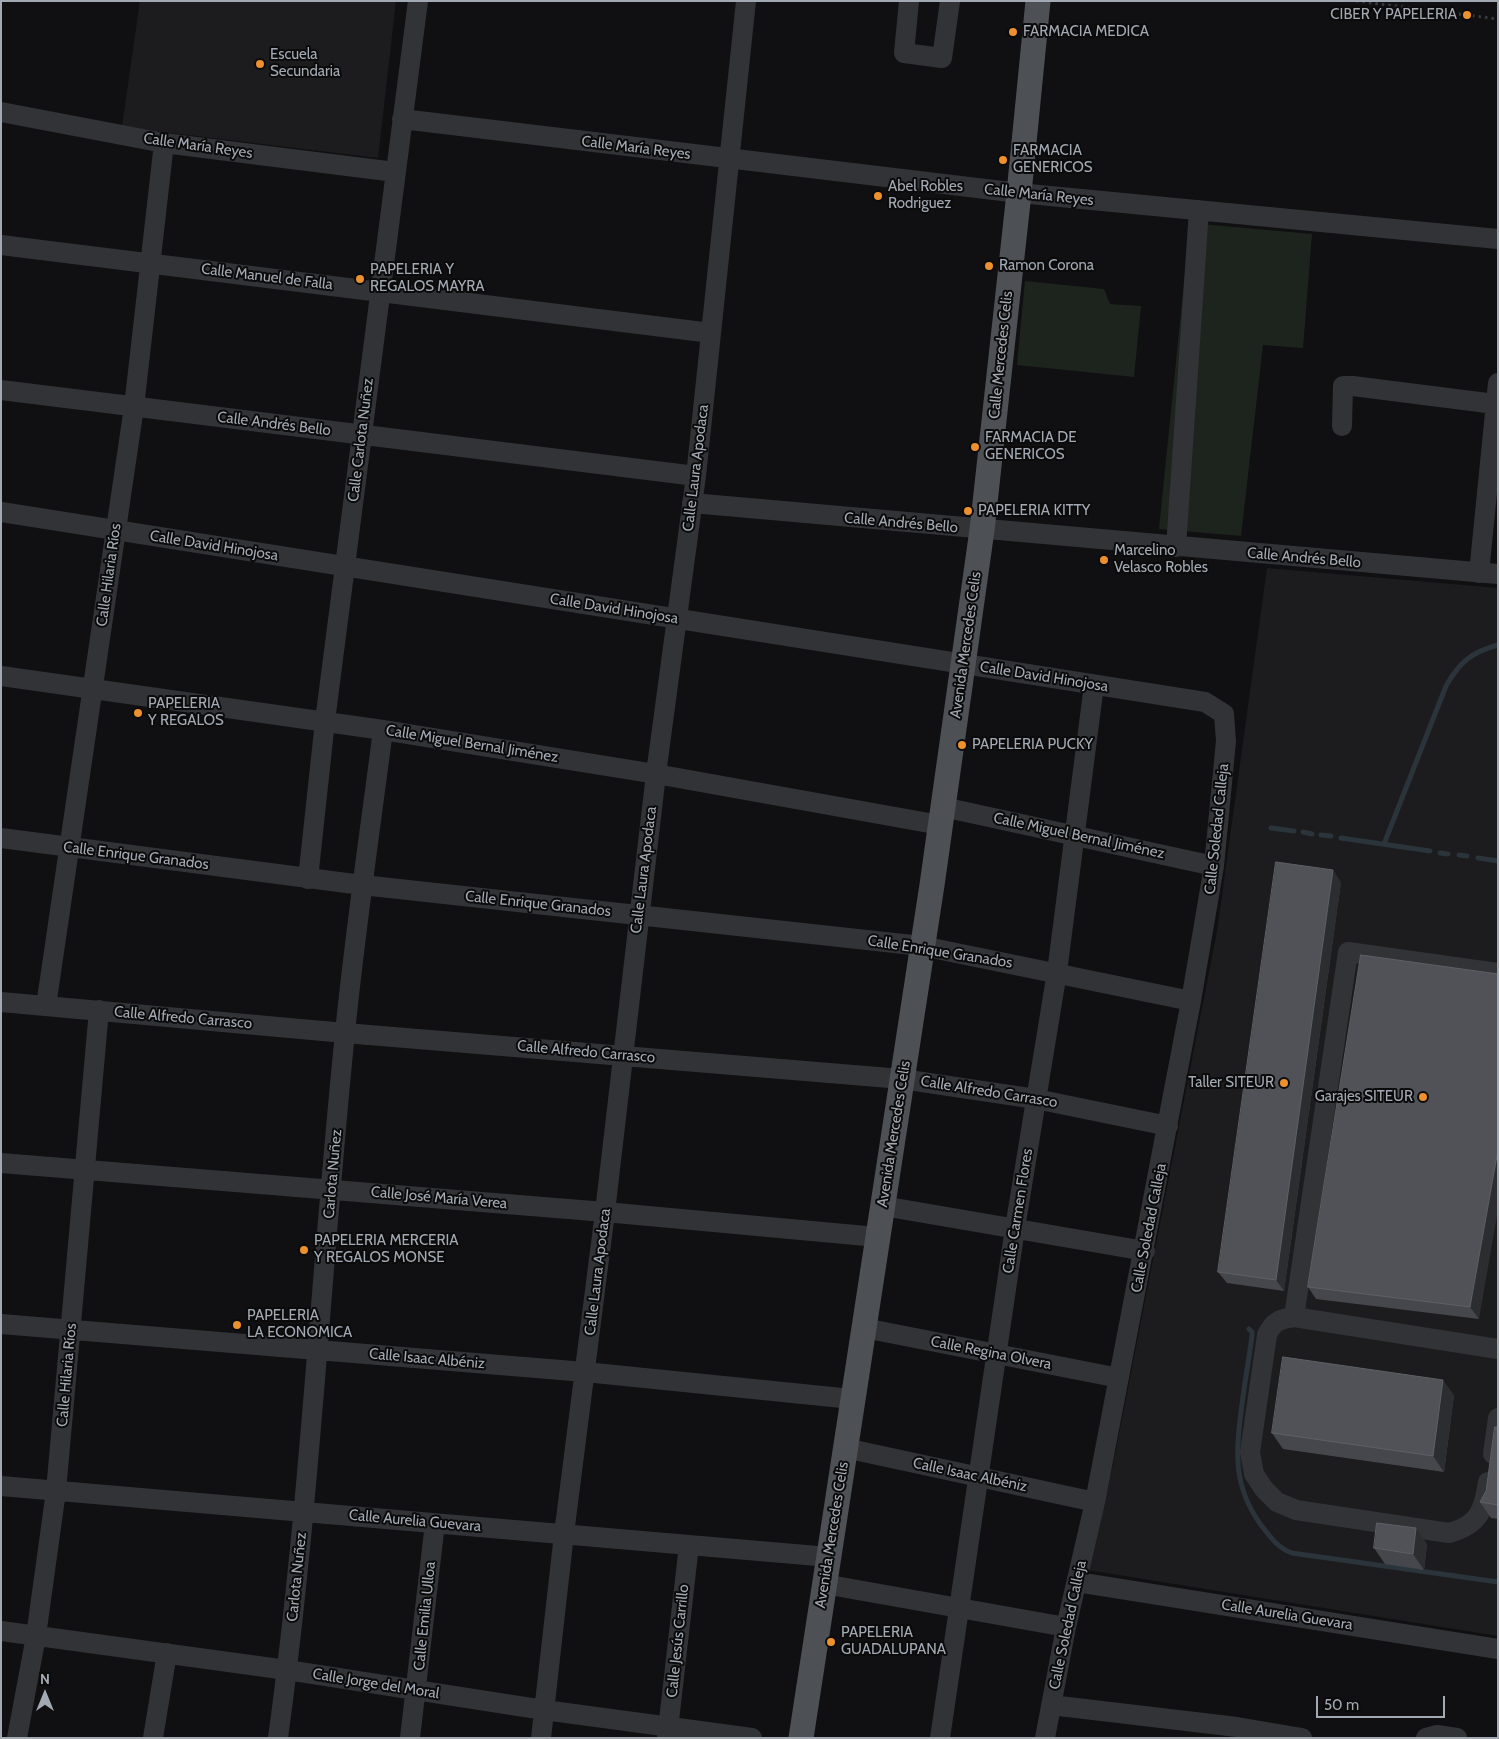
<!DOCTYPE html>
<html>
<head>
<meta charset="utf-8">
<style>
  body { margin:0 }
  #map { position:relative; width:1499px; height:1739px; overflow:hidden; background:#101012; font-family:Cabin,sans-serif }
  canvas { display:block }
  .frame { position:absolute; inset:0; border:2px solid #a2a9b2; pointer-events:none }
  .north { position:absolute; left:20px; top:1669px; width:50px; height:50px; -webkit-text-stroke:4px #0b0b0c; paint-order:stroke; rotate:0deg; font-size:14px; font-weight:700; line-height:20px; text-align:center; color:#a2a9b2 }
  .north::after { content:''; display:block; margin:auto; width:18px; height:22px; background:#a2a9b2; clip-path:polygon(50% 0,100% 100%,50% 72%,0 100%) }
  .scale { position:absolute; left:1316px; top:1696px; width:129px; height:22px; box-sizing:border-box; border:2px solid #a2a9b2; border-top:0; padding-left:6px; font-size:15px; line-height:18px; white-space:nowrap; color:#a2a9b2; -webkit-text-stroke:4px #0b0b0c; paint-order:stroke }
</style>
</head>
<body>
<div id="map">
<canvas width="1499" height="1739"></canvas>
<div class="frame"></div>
<div class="north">N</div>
<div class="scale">50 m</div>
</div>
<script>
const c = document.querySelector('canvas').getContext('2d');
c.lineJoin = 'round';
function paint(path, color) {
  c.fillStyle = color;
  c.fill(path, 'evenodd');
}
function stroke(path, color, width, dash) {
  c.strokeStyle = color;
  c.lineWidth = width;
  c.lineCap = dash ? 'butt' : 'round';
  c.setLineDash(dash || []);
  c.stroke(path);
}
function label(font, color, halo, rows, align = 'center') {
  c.font = font + ' Cabin,sans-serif';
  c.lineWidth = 4;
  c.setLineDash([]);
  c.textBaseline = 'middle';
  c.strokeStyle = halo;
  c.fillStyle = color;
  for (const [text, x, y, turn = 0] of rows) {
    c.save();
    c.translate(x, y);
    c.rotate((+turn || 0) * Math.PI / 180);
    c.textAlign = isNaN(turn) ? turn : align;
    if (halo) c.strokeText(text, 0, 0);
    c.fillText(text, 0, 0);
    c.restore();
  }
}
const built = new Path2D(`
  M 140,1 L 396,1 L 378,158 L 122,127 Z
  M 1267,568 L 1498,588 L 1498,1636 L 1081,1569 L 1113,1465 L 1217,931 Z`);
const green = new Path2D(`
  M 1190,223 L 1312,234 L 1303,348 L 1263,345 L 1241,536 L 1159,529 Z
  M 1025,281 L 1104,289 L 1110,304 L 1141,306 L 1134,377 L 1017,365 Z`);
const stream = new Path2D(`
  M 1271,828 L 1294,831
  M 1303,832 L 1312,834
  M 1321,835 L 1331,836
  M 1341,838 L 1430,851
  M 1384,844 L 1446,686 C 1459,663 1471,652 1498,645
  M 1440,853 L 1448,854
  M 1459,855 L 1467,856
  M 1478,858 L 1498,861
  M 1249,1329 L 1252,1332 L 1252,1336 C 1249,1358 1245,1381 1242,1404 C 1236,1451 1232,1485 1261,1525 C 1270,1537 1278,1548 1292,1553 L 1498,1582`);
const path = new Path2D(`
  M 1356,1 L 1498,19`);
const minor = new Path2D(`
  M 909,1 L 904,53 L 942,58 L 950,1
  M 1,112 L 164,143 L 395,172
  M 402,119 L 1019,193 L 1498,239
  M 1,245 L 711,333
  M 1,390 L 696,476
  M 1342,426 L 1343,386 L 1353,386 L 1495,404
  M 692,503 L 1498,574
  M 1,512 L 1205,702 L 1224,714 L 1226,741 L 1214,866 L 1191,1001 L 1095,1502 L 1066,1627 L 1045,1738
  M 1176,547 L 1199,210
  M 1479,573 L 1498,383
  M 1,676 L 383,730 L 656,774 L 940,825
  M 943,807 L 1214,866
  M 1,838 L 362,885 L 922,946 L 1191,1001
  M 308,879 L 325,721 L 418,1
  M 1,1002 L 345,1033 L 902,1079 L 1036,1099 L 1168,1126
  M 46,1006 L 134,407 L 164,143
  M 1,1163 L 605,1212 L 877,1237
  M 883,1206 L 1145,1251
  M 1294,1317 L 1348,952 L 1498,973
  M 1,1324 L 585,1372 L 852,1399
  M 864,1328 L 1119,1378
  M 845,1448 L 1095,1502
  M 1493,1454 L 1498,1418
  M 1488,1482 C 1484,1510 1479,1525 1449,1533 L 1296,1510 L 1277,1502 L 1264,1489 L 1254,1474 L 1250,1452 L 1267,1335 C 1273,1322 1279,1319 1294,1317 L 1498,1349
  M 1,1486 L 829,1557
  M 1077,1582 L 1498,1649
  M 824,1584 L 1066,1627
  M 1,1631 L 287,1670 L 544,1710 L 752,1738
  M 1051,1705 L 1237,1727 L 1302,1738
  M 17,1738 L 36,1636 L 56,1491 L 99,1010
  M 153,1738 L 167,1653
  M 278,1738 C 310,1504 321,1268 345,1033 C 355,932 370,831 383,730
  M 410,1738 L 435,1523
  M 541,1738 L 564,1534 L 605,1212 L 656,774 L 696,476 L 746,1
  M 667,1738 L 689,1545
  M 940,1738 L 1015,1228 L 1057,972 L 1094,685
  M 1426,1738 L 1437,1735 L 1457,1738`);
const major = new Path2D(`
  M 801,1738 L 932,885 L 982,530 L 1019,193 L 1038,1`);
const wall = new Path2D(`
  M 1341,882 L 1284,1291 L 1227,1283 L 1218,1272 Z
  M 1361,955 L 1479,1319 L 1316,1299 L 1308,1287 Z
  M 1454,1395 L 1444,1472 L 1283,1449 L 1272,1433 Z
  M 1498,1427 L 1498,1519 L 1491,1518 L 1480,1502 L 1486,1491 Z
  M 1427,1544 L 1424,1570 L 1385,1564 L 1374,1548 Z`);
const shadedWall = new Path2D(`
  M 1333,870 L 1341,882 L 1284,1291 L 1276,1280 Z
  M 1498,1150 L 1498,1210 L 1479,1319 L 1470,1307 Z
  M 1443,1380 L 1454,1395 L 1444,1472 L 1433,1456 Z
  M 1416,1528 L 1427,1544 L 1424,1570 L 1413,1554 Z`);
const building = new Path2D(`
  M 1276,862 L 1333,870 L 1276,1280 L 1218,1272 Z
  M 1361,955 L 1498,974 L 1498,1150 L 1470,1307 L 1308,1287 Z
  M 1283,1357 L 1443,1380 L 1433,1456 L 1272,1433 Z
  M 1495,1427 L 1498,1427 L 1498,1505 L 1480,1502 L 1486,1491 Z
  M 1377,1523 L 1416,1528 L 1413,1554 L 1374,1548 Z`);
const markers = [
  [1467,15,5,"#ec912d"],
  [1013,32,5,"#ec912d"],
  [260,64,5,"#ec912d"],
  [1003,160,5,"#ec912d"],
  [878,196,5,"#ec912d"],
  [989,266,5,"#ec912d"],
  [360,279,5,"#ec912d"],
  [975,447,5,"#ec912d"],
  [968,511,5,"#ec912d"],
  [1104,560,5,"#ec912d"],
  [138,713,5,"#ec912d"],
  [962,745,5,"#ec912d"],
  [1284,1083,5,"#ec912d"],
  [1423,1097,5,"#ec912d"],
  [304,1250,5,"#ec912d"],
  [237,1325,5,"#ec912d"],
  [831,1642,5,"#ec912d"]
];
const poiNames = [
  ["CIBER Y PAPELERIA",1457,15,"right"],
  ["FARMACIA MEDICA",1023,32],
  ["Escuela",270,55],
  ["Secundaria",270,72],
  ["FARMACIA",1013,151],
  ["GENERICOS",1013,168],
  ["Abel Robles",888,187],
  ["Rodriguez",888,204],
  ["Ramon Corona",999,266],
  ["PAPELERIA Y",370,270],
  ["REGALOS MAYRA",370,287],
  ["FARMACIA DE",985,438],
  ["GENERICOS",985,455],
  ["PAPELERIA KITTY",978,511],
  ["Marcelino",1114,551],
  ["Velasco Robles",1114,568],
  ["PAPELERIA",148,704],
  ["Y REGALOS",148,721],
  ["PAPELERIA PUCKY",972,745],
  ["Taller SITEUR",1274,1083,"right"],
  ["Garajes SITEUR",1413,1097,"right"],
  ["PAPELERIA MERCERIA",314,1241],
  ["Y REGALOS MONSE",314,1258],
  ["PAPELERIA",247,1316],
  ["LA ECONOMICA",247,1333],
  ["PAPELERIA",841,1633],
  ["GUADALUPANA",841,1650]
];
const streetNames = [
  ["Calle María Reyes",198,146,8],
  ["Calle María Reyes",636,148,7],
  ["Calle María Reyes",1039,195,6],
  ["Calle Manuel de Falla",267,277,7],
  ["Calle Mercedes Celis",1001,355,-84],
  ["Calle Andrés Bello",274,424,7],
  ["Calle Carlota Nuñez",361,440,-83],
  ["Calle Laura Apodaca",696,468,-83],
  ["Calle Andrés Bello",901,523,5],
  ["Calle David Hinojosa",214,546,9],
  ["Calle Andrés Bello",1304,558,5],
  ["Calle Hilaria Ríos",109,575,-82],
  ["Calle David Hinojosa",614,609,9],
  ["Avenida Mercedes Celis",966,645,-82],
  ["Calle David Hinojosa",1044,677,9],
  ["Calle Miguel Bernal Jiménez",472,744,9],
  ["Calle Soledad Calleja",1217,829,-84],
  ["Calle Miguel Bernal Jiménez",1079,836,12],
  ["Calle Enrique Granados",136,856,7],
  ["Calle Laura Apodaca",644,870,-83],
  ["Calle Enrique Granados",538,904,6],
  ["Calle Enrique Granados",940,952,9],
  ["Calle Alfredo Carrasco",183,1018,5],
  ["Calle Alfredo Carrasco",586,1052,5],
  ["Calle Alfredo Carrasco",989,1092,9],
  ["Avenida Mercedes Celis",894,1134,-81],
  ["Carlota Nuñez",333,1174,-85],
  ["Calle José María Verea",439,1198,5],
  ["Calle Carmen Flores",1018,1211,-81],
  ["Calle Soledad Calleja",1149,1228,-79],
  ["Calle Laura Apodaca",598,1272,-83],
  ["Calle Regina Olvera",991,1353,11],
  ["Calle Isaac Albéniz",427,1359,5],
  ["Calle Hilaria Ríos",67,1375,-85],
  ["Calle Isaac Albéniz",970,1475,12],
  ["Calle Aurelia Guevara",415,1521,5],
  ["Avenida Mercedes Celis",832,1535,-81],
  ["Carlota Nuñez",297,1577,-84],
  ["Calle Aurelia Guevara",1287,1615,9],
  ["Calle Emilia Ulloa",425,1616,-84],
  ["Calle Soledad Calleja",1068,1625,-78],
  ["Calle Jesús Carrillo",678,1641,-84],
  ["Calle Jorge del Moral",376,1684,9]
];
paint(built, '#1c1c1e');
paint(green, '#1d241d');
stroke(stream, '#2a343a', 5);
stroke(path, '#373a3d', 3, [2.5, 4]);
stroke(minor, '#313336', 20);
stroke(major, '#4d5055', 25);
paint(wall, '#46474d');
paint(shadedWall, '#2c2d31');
paint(building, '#505258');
stroke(building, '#5d6066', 1);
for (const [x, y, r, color] of markers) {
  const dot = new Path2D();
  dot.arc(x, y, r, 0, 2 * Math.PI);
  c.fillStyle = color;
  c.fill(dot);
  stroke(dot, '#0b0b0c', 2);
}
label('15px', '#a2a9b2', '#0b0b0c', poiNames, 'left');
label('15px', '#a2a9b2', '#0b0b0c', streetNames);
</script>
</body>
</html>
